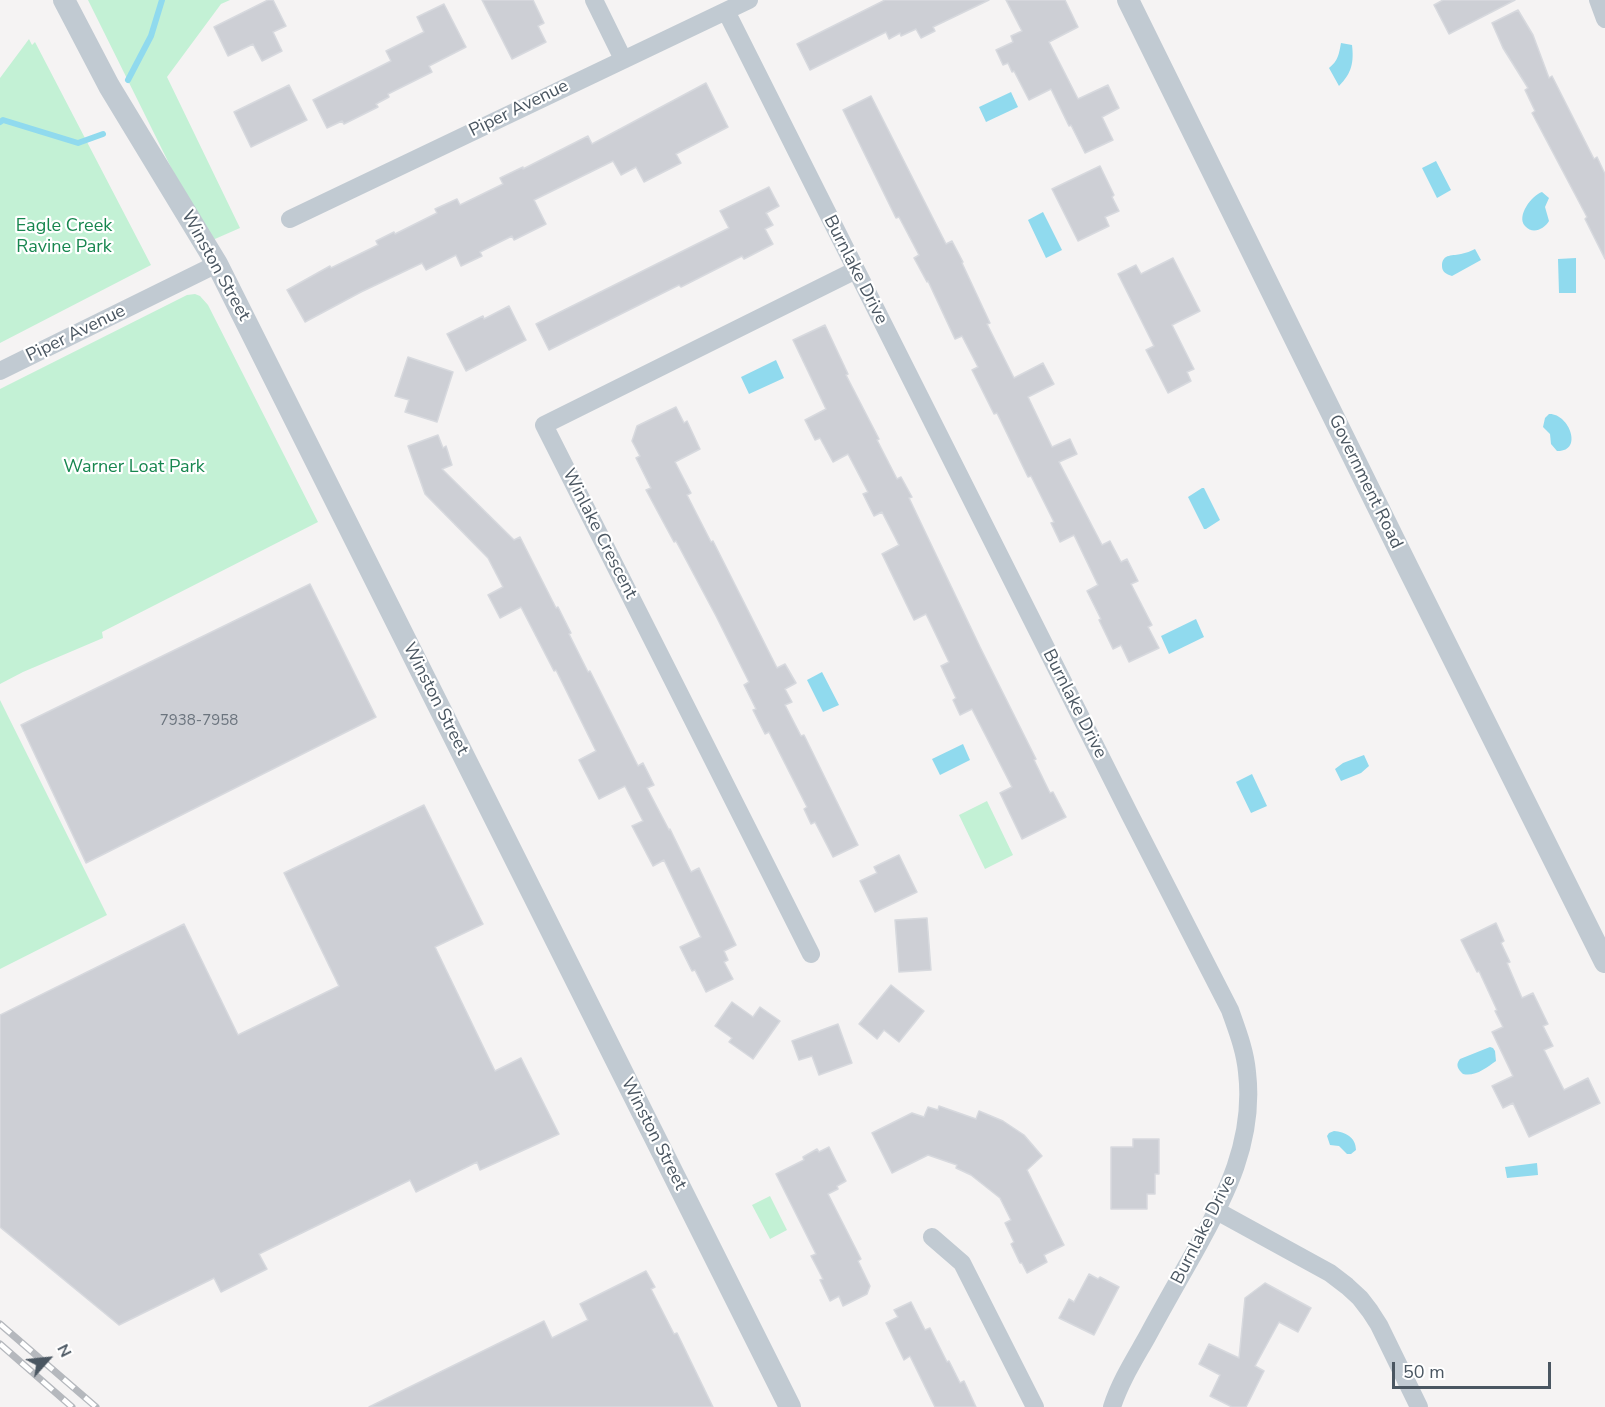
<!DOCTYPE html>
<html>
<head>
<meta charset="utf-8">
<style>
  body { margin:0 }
  #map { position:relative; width:1605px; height:1407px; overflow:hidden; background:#f5f3f3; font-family:"Nunito Sans",sans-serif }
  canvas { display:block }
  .north { position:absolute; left:18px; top:1329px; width:60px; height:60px; -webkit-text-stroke:4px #fff; paint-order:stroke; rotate:63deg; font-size:16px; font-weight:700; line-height:24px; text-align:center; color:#4a5661 }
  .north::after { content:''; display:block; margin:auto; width:21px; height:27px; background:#4a5661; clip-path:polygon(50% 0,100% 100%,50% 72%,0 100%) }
  .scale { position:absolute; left:1392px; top:1362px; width:159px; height:27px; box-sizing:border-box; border:3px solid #4a5661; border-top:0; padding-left:8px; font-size:18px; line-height:21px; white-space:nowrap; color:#4a5661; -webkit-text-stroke:4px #fff; paint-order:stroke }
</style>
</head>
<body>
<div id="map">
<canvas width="1605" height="1407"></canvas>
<div class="north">N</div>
<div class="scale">50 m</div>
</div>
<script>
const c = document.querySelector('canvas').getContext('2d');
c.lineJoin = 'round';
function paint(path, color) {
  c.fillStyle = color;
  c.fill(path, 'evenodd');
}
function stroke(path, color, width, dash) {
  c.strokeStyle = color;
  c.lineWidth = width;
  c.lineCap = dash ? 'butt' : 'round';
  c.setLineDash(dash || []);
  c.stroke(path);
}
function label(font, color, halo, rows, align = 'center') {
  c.font = font + ' "Nunito Sans",sans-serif';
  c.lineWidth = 4.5;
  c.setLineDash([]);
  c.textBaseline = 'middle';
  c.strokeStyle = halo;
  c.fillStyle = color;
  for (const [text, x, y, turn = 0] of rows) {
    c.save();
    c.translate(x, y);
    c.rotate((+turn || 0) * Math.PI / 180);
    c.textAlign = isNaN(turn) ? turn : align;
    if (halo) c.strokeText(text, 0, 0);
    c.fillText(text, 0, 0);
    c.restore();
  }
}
const green = new Path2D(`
  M 88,0 L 230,0 L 221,4 L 167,77 L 240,228 L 208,242 Z
  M 29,39 L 32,45 L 35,42 L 151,265 L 0,343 L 0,78 Z
  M 195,294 L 200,296 L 208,305 L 318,522 L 102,632 L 103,638 L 23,672 L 0,684 L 0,389 L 187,295 Z
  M 0,700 L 107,915 L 0,969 Z
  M 987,801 L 1013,855 L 985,869 L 959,815 Z
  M 770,1196 L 787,1230 L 770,1239 L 752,1205 Z`);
const water = new Path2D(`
  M 1341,43 L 1352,45 C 1354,62 1352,73 1339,86 L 1329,68 C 1338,61 1339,54 1341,43 Z
  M 1011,92 L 1018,107 L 986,122 L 979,107 Z
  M 1436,161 L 1451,190 L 1437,198 L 1422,168 Z
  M 1542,192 L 1549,198 L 1545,207 L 1549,221 C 1544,229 1533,235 1525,226 C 1516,216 1532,195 1542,192 Z
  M 1043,212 L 1062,250 L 1046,258 L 1028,220 Z
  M 1475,249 L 1481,260 L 1452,276 C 1446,274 1442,272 1442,266 C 1442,253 1454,256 1461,254 C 1466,253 1471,251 1475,249 Z
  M 1576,258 L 1576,293 L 1559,293 L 1558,259 Z
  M 776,360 L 784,378 L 749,394 L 741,377 Z
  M 1549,414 C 1569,413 1584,452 1557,451 L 1551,444 L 1550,434 L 1543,427 L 1545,418 Z
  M 1202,488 L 1204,488 L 1220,520 L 1206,529 L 1204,529 L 1188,497 Z
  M 1196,619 L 1204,637 L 1169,654 L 1161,636 Z
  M 822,672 L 839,705 L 823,712 L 807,680 Z
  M 963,744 L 970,760 L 940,775 L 932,759 Z
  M 1364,755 L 1369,766 L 1361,773 L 1341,781 L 1335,769 L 1343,763 Z
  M 1252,774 L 1267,806 L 1251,813 L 1236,782 Z
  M 1490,1047 L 1493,1048 L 1495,1051 L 1496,1061 C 1486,1068 1475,1077 1463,1074 C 1458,1069 1455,1065 1460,1059 Z
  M 1334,1131 C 1345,1132 1356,1137 1356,1150 L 1351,1154 L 1347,1154 L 1339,1146 L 1330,1145 L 1327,1136 L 1329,1133 Z
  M 1537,1163 L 1538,1175 L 1507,1178 L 1505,1167 Z`);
const stream = new Path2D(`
  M 128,80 L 151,36 L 162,0
  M 0,122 L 3,120 L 78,143 L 103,134`);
const building = new Path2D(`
  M 268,0 L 273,0 L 286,26 L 273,32 L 282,51 L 262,61 L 253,44 L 228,56 L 214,27 Z
  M 482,0 L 533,0 L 544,23 L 538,26 L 546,42 L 512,59 Z
  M 885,0 L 989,0 L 933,27 L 935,31 L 921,38 L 916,29 L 901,36 L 900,33 L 889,39 L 886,32 L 810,70 L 797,44 Z
  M 1006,0 L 1065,0 L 1078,27 L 1049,42 L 1078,99 L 1108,85 L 1119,108 L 1102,117 L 1113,140 L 1085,153 L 1071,125 L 1069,126 L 1051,89 L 1029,100 L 1014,71 L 1012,72 L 1008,63 L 1003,65 L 996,50 L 1013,42 L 1011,36 L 1022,31 Z
  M 1443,0 L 1515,0 L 1449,34 L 1434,5 Z
  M 444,4 L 466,47 L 429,66 L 432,72 L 388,94 L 389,97 L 376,104 L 378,107 L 344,124 L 342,121 L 327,128 L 313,100 L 391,61 L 386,51 L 424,32 L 417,17 Z
  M 1518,10 L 1533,35 L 1549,78 L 1552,76 L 1594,159 L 1597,157 L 1605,174 L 1605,259 L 1585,219 L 1587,217 L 1532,113 L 1535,111 L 1525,90 L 1528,88 L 1503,48 L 1492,23 Z
  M 706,83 L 728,127 L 676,154 L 681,163 L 644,182 L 636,167 L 621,175 L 613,161 L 534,200 L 546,224 L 514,240 L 512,236 L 480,252 L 482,256 L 461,266 L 456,255 L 426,270 L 422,263 L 361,292 L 305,322 L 287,290 L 330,266 L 331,268 L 378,245 L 376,241 L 394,232 L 395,234 L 437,213 L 435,209 L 457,199 L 460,205 L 503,184 L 500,178 L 523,167 L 523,169 L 588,136 L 592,144 Z
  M 289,85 L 307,120 L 251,147 L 234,112 Z
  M 871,96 L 946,244 L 952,241 L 963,262 L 962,263 L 990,323 L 987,324 L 1014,378 L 1043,363 L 1054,384 L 1028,397 L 1052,447 L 1070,439 L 1077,454 L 1059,462 L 1102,545 L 1110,541 L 1121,562 L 1127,559 L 1138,581 L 1131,584 L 1152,625 L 1148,627 L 1159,648 L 1129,662 L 1121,645 L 1113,649 L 1099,620 L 1101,619 L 1087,591 L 1098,585 L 1074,535 L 1060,542 L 1051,523 L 1054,522 L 1031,476 L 1028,477 L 997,413 L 994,414 L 972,370 L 978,367 L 962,336 L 955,339 L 928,281 L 927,282 L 914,258 L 919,255 L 899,217 L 896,218 L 843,110 Z
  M 1100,166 L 1114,195 L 1112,197 L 1119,211 L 1105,217 L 1109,226 L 1078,241 L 1052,189 Z
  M 769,187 L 779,206 L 766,213 L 773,225 L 765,229 L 773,244 L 744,259 L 742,256 L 681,287 L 679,285 L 549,350 L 536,324 L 729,228 L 720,211 Z
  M 1173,258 L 1200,311 L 1172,325 L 1194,369 L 1187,372 L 1191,381 L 1168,393 L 1146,350 L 1154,346 L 1118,274 L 1136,265 L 1141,274 Z
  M 509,306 L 526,340 L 466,371 L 447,334 L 483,316 L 484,319 Z
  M 825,325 L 848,374 L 846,375 L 879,439 L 877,440 L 897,479 L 901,477 L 912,497 L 909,498 L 980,647 L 1036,759 L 1034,760 L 1050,793 L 1053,792 L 1066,817 L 1022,839 L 1000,793 L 1012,787 L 972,709 L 960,715 L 953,700 L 956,698 L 941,666 L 949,662 L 926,614 L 914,620 L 882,554 L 899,545 L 882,512 L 874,516 L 863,494 L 868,492 L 848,454 L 833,462 L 820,438 L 815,440 L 805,420 L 826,409 L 793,340 Z
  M 408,357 L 453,372 L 437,422 L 405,412 L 409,400 L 395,396 Z
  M 676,407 L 684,423 L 687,421 L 700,449 L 675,462 L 691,493 L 687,495 L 711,542 L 713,541 L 777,668 L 785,664 L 796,683 L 785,689 L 792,702 L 785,705 L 801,736 L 804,735 L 858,845 L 833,857 L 815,822 L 811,824 L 804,809 L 807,807 L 769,732 L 765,734 L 753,710 L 756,709 L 744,685 L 749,682 L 716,616 L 676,541 L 674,542 L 646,490 L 651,488 L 636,458 L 640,456 L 632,441 L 637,426 Z
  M 438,435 L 443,448 L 446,446 L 452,465 L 442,469 L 514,540 L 520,537 L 556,608 L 558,607 L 571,633 L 569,634 L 588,672 L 590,671 L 638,766 L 643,763 L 654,785 L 647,788 L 669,830 L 670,829 L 691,872 L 699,868 L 736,945 L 724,951 L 728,960 L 724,962 L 733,979 L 706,992 L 695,970 L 692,971 L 680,947 L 701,937 L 664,860 L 653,866 L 632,826 L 643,821 L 625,786 L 599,799 L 579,760 L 596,751 L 556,670 L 554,671 L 521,607 L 500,618 L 488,595 L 503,587 L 488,558 L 425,494 L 408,446 Z
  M 310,584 L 376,717 L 86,863 L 21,725 Z
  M 424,805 L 483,924 L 435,947 L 495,1071 L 521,1058 L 559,1134 L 480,1170 L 477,1162 L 416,1192 L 410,1180 L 259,1254 L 267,1269 L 221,1292 L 214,1278 L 119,1325 L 0,1227 L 0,1015 L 184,924 L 238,1035 L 339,986 L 284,873 Z
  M 899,855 L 917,892 L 875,912 L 860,881 L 877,873 L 874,867 Z
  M 927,918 L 931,970 L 899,972 L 895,920 Z
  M 1496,923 L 1504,941 L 1501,943 L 1510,962 L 1507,963 L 1522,998 L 1533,993 L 1548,1024 L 1543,1026 L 1553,1046 L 1544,1050 L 1564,1090 L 1588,1078 L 1600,1103 L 1529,1137 L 1513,1103 L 1503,1108 L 1492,1086 L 1513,1076 L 1492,1032 L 1503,1027 L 1495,1011 L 1497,1010 L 1479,971 L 1477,972 L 1461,940 Z
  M 891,985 L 924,1011 L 899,1042 L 884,1030 L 877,1039 L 859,1024 Z
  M 732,1002 L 753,1017 L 760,1007 L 780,1021 L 753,1059 L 729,1042 L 732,1038 L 715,1026 Z
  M 838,1024 L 852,1063 L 819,1075 L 812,1056 L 799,1060 L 792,1041 Z
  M 939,1106 L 976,1119 L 979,1111 L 1003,1121 L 1024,1135 L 1042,1156 L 1027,1170 L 1064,1245 L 1044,1255 L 1047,1262 L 1027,1273 L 1022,1263 L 1020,1263 L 1011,1244 L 1014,1242 L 1005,1223 L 1011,1220 L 1000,1198 L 971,1175 L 956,1168 L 957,1165 L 928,1155 L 892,1173 L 872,1133 L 912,1113 L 924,1117 L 928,1107 L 938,1110 Z
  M 1133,1139 L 1159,1139 L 1159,1174 L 1155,1174 L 1155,1194 L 1147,1194 L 1147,1209 L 1111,1209 L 1111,1147 L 1133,1147 Z
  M 829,1147 L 846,1181 L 837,1186 L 838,1189 L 828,1194 L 861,1259 L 858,1261 L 870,1286 L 867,1294 L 843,1306 L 839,1296 L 830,1301 L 820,1280 L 823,1279 L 811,1256 L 816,1254 L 776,1174 L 804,1160 L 803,1157 L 817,1149 L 819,1152 Z
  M 646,1271 L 655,1287 L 651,1289 L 674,1334 L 677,1333 L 713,1407 L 369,1407 L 544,1321 L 552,1338 L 588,1320 L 580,1304 Z
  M 1089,1274 L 1098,1279 L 1100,1277 L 1119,1287 L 1094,1335 L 1059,1318 L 1069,1299 L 1074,1302 Z
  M 1265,1283 L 1311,1308 L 1298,1332 L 1279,1322 L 1255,1366 L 1264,1371 L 1246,1407 L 1232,1407 L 1210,1396 L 1220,1375 L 1199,1364 L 1209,1344 L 1239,1358 L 1245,1298 Z
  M 911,1302 L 925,1330 L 930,1328 L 947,1362 L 949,1361 L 960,1383 L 964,1381 L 976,1407 L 935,1407 L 910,1356 L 904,1360 L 886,1323 L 898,1317 L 894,1310 Z`);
const minor = new Path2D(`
  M 594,0 L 623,59
  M 1598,0 L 1605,19
  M 726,11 L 1130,815 L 1230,1010 C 1237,1030 1245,1050 1247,1072 C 1255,1140 1226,1196 1194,1253 C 1178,1281 1162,1309 1147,1337 C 1134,1360 1120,1382 1112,1407
  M 290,219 L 749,0
  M 0,371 L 217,264
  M 811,954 L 544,425 L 856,270
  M 1217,1211 L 1330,1273 L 1347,1286 L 1360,1298 L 1370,1311 L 1379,1325 L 1419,1407
  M 932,1237 L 962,1263 L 1035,1407`);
const tertiary = new Path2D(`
  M 64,0 L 109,86 L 217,264 L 790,1407
  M 1128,0 L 1408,568 L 1605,962`);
const rail = new Path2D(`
  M 0,1324 L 96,1407
  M 0,1344 L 72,1407`);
const numberNames = [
  ["7938-7958",199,721]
];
const streetNames = [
  ["Piper Avenue",519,109,-26],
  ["Winston Street",215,266,61],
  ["Burnlake Drive",855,270,63],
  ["Piper Avenue",76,334,-26],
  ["Government Road",1365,482,64],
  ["Winlake Crescent",599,534,63],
  ["Winston Street",435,699,63],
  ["Burnlake Drive",1074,704,63],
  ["Winston Street",653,1134,63],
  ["Burnlake Drive",1204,1230,-63]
];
const parkNames = [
  ["Eagle Creek",64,227],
  ["Ravine Park",64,248],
  ["Warner Loat Park",134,468]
];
paint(green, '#c3f1d5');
paint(water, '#90daee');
stroke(stream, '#90daee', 6);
paint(building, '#cdcfd5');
stroke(building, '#d7d9de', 1.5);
stroke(minor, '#c1cad2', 18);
stroke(tertiary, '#c1cad2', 22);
stroke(rail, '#b5b8bd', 7);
stroke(rail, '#fff', 4.5, [14]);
label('15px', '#6b747e', null, numberNames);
label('18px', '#4a5661', '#fff', streetNames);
label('18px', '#17864f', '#fff', parkNames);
</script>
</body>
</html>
